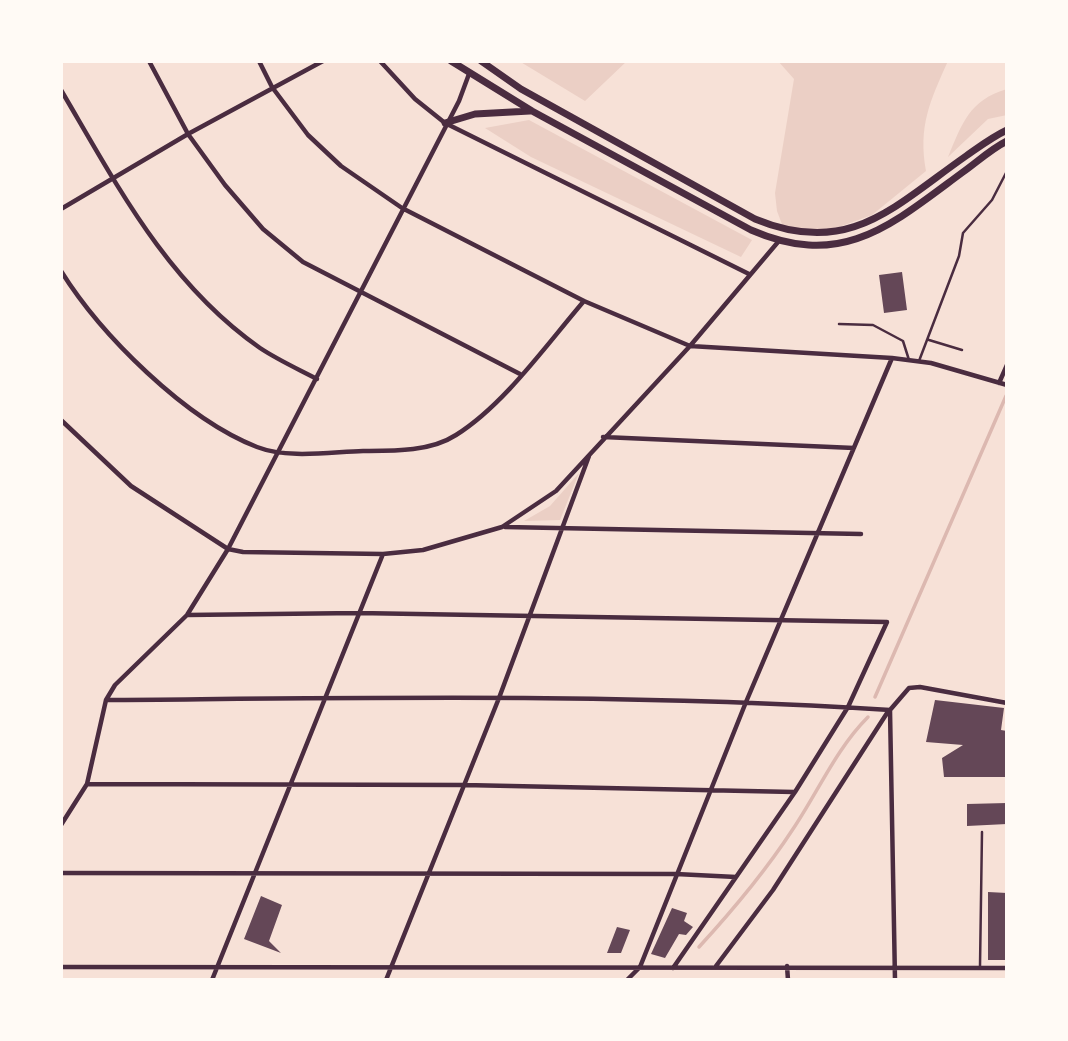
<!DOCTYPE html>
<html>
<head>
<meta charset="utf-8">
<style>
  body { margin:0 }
  #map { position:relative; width:1068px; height:1041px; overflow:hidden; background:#f7e1d7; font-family:"Public Sans",sans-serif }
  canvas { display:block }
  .frame { position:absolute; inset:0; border:63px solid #fffaf5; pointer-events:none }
</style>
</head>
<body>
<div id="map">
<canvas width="1068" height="1041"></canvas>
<div class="frame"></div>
</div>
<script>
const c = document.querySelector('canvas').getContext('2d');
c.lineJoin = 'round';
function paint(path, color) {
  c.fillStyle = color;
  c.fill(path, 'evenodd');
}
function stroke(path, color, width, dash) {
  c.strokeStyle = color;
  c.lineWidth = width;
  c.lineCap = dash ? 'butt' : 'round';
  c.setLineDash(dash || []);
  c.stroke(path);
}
const green = new Path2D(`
  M 519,61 L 627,61 L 585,101 Z
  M 778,61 L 948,61 C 930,101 918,126 926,171 L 872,215 L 828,231 L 783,227 L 777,211 L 775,193 L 794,79 Z
  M 1007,89 L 1007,115 L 988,119 L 948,157 C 962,124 969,100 1007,89 Z
  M 529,120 L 752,240 L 741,257 L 531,157 L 485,128 Z
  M 579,473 L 560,520 L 524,521 L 550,506 Z`);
const stream = new Path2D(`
  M 875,697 L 1006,396
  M 699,947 C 733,910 765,872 793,829 C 818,792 836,749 868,717`);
const building = new Path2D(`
  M 902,272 L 907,310 L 884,313 L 879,275 Z
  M 935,700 L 1004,708 L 1001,730 L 1007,731 L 1005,777 L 944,777 L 942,758 L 963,745 L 926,742 Z
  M 1007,803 L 1007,824 L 967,826 L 967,804 Z
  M 988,892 L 1007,893 L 1007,960 L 988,960 Z
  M 261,896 L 282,905 L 269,941 L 281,953 L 244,939 Z
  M 672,908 L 687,913 L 684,921 L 693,927 L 686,935 L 679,934 L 665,958 L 651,954 Z
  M 617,927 L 630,930 L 621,953 L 607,953 Z`);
const service = new Path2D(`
  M 839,324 L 873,325 L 903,341 L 909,360
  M 929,340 L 962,350
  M 919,361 L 959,256 L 963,233 L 992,200 L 1007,171
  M 980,966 L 982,832`);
const minor = new Path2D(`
  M 149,61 L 188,134 L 225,185 L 263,229 L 303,262 L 520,374
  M 259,61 L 272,87 L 308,135 L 341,166 L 402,208 L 584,301 L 690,346 L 892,358 L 931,363 L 1007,385
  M 380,61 L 415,99 L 445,123 L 749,274
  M 61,90 C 117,185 167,283 260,348 C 278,360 298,369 317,379
  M 61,209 L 188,134 L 323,61
  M 61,271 C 101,335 185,419 257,447 C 288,459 330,452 363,451 C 392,451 430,452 456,435 C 504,405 547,344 584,301
  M 999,383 L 1007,365
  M 61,420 L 131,486 L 228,549 L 243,552 L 383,554 L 423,550 L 502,527 L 556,491 L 690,346 L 778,242
  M 603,437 L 854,448
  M 505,527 L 861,534
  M 187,615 L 358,613 L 887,622 L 848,707 L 795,792 L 673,968
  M 107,700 C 368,698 629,693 890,710
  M 87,784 L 464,785 L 794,792
  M 61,825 L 87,784 L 106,700 L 115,685 L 187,615 L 228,549 L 459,101 L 469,74
  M 61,873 L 676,874 L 736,877
  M 716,966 L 773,890 L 889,710
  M 787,966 L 788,980
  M 61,967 L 1007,968
  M 212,980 L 383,554
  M 386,980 L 499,698 L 589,456
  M 627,980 L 640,967 L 746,702 L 892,358
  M 895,980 L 890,710 L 909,688 L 920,687 L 1007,703`);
const primary = new Path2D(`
  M 451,61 L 532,111 L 751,230 C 843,270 891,225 963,172 C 977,162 991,149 1007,141
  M 481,61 L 521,89 L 755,219 C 849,258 893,207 966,156 C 979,147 992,137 1007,130
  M 445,123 L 475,114 L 530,111`);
paint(green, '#ebcfc5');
stroke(stream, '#dcb8b0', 3.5);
paint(building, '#644757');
stroke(service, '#4a2c40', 2.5);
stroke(minor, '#4a2c40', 4.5);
stroke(primary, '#4a2c40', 7);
</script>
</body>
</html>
